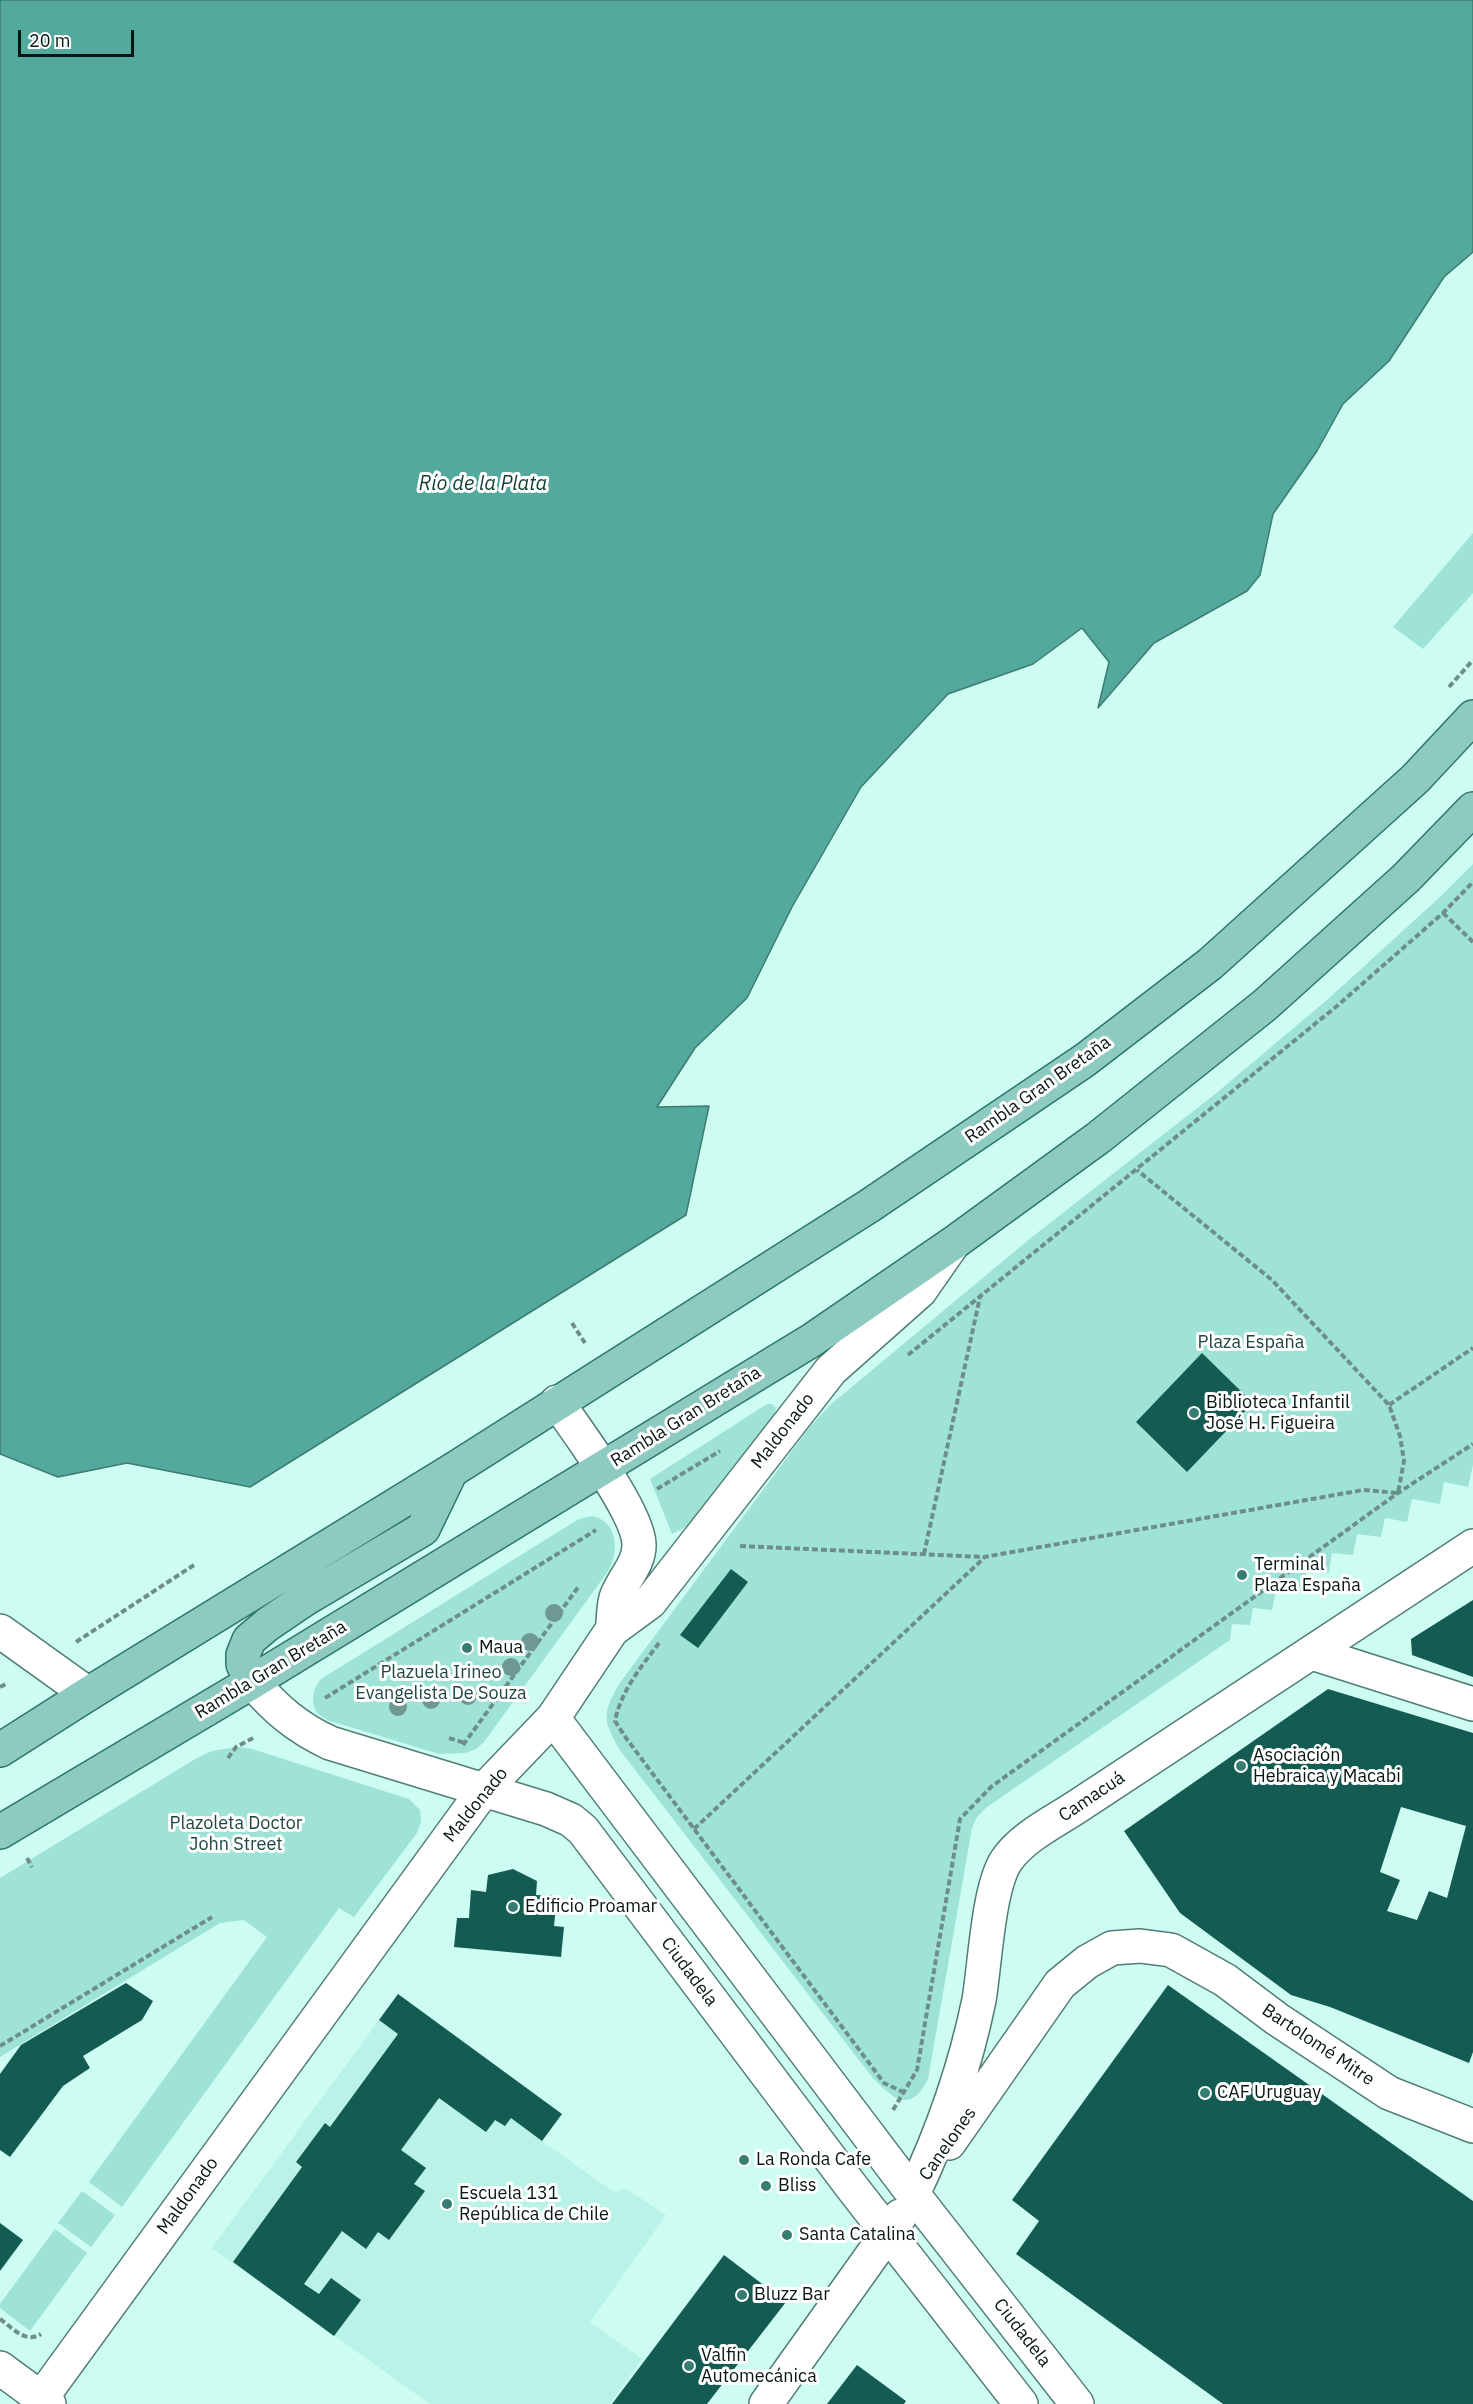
<!DOCTYPE html>
<html>
<head>
<meta charset="utf-8">
<style>
  body { margin:0 }
  #map { position:relative; width:1473px; height:2404px; overflow:hidden; background:#cdfcf3; font-family:"IBM Plex Sans",sans-serif }
  canvas { display:block }
  .scale { position:absolute; left:18px; top:30px; width:116px; height:27px; box-sizing:border-box; border:3px solid #061714; border-top:0; padding-left:8px; font-size:18px; line-height:21px; white-space:nowrap; color:#061714; -webkit-text-stroke:4px #fefefe; paint-order:stroke }
</style>
</head>
<body>
<div id="map">
<canvas width="1473" height="2404"></canvas>
<div class="scale">20 m</div>
</div>
<script>
const c = document.querySelector('canvas').getContext('2d');
c.lineJoin = 'round';
function paint(path, color) {
  c.fillStyle = color;
  c.fill(path, 'evenodd');
}
function stroke(path, color, width, dash) {
  c.strokeStyle = color;
  c.lineWidth = width;
  c.lineCap = dash ? 'butt' : 'round';
  c.setLineDash(dash || []);
  c.stroke(path);
}
function label(font, color, halo, rows, align = 'center') {
  c.font = font + ' "IBM Plex Sans",sans-serif';
  c.lineWidth = 6;
  c.setLineDash([]);
  c.textBaseline = 'middle';
  c.strokeStyle = halo;
  c.fillStyle = color;
  for (const [text, x, y, turn = 0] of rows) {
    c.save();
    c.translate(x, y);
    c.rotate((+turn || 0) * Math.PI / 180);
    c.textAlign = isNaN(turn) ? turn : align;
    if (halo) c.strokeText(text, 0, 0);
    c.fillText(text, 0, 0);
    c.restore();
  }
}
const built = new Path2D(`
  M 398,1994 L 562,2114 L 542,2141 L 615,2193 L 625,2188 L 666,2215 L 590,2322 L 642,2359 L 610,2404 L 430,2404 L 212,2248 Z`);
const green = new Path2D(`
  M 1473,533 L 1473,593 L 1423,649 L 1393,627 Z
  M 1473,864 L 1473,1465 L 1468,1487 L 1444,1482 L 1440,1504 L 1412,1499 L 1407,1522 L 1385,1518 L 1381,1537 L 1357,1534 L 1353,1555 L 1332,1553 L 1329,1573 L 1307,1570 L 1301,1593 L 1276,1590 L 1272,1610 L 1253,1608 L 1250,1625 L 1232,1624 L 1230,1640 L 987,1807 L 977,1817 L 972,1828 L 928,2079 C 910,2115 892,2098 872,2077 L 619,1749 C 603,1719 602,1715 619,1684 L 809,1428 L 830,1405 L 1032,1237 L 1214,1095 L 1327,1000 L 1440,897 Z
  M 767,1404 L 772,1404 L 776,1408 L 775,1413 L 699,1515 L 687,1526 L 672,1534 L 650,1479 Z
  M 591,1516 C 618,1520 619,1550 609,1570 L 484,1742 L 476,1749 L 465,1753 L 439,1754 L 327,1720 L 316,1712 C 311,1699 312,1690 321,1679 L 579,1519 Z
  M 236,1747 L 249,1748 L 409,1799 L 420,1810 L 421,1822 L 417,1833 L 354,1917 L 339,1908 L 122,2207 L 89,2182 L 267,1937 L 244,1920 L 220,1923 L 0,2057 L 0,1878 L 197,1758 L 212,1751 Z
  M 82,2191 L 115,2215 L 91,2247 L 58,2223 Z
  M 55,2229 L 87,2253 L 30,2331 L 0,2308 L 0,2304 Z`);
const water = new Path2D(`
  M 0,0 L 1473,0 L 1473,252 L 1444,277 L 1389,361 L 1343,404 L 1317,451 L 1273,514 L 1260,575 L 1247,591 L 1154,643 L 1098,708 L 1109,662 L 1082,628 L 1033,664 L 948,694 L 861,787 L 792,907 L 747,998 L 695,1048 L 657,1107 L 709,1106 L 686,1215 L 250,1487 L 127,1463 L 58,1477 L 0,1454 Z`);
const building = new Path2D(`
  M 1202,1353 L 1253,1403 L 1187,1472 L 1136,1422 Z
  M 731,1569 L 748,1582 L 698,1648 L 680,1635 Z
  M 1473,1600 L 1473,1677 L 1412,1655 L 1411,1639 Z
  M 1328,1689 L 1473,1733 L 1473,2052 L 1469,2063 L 1330,2007 L 1291,1995 L 1180,1913 L 1124,1831 ZM 1401,1807 L 1466,1826 L 1447,1898 L 1429,1891 L 1417,1920 L 1387,1911 L 1400,1880 L 1380,1872 Z
  M 513,1869 L 537,1881 L 536,1895 L 557,1896 L 554,1926 L 564,1927 L 561,1957 L 454,1947 L 457,1918 L 469,1918 L 471,1890 L 486,1892 L 488,1875 Z
  M 126,1983 L 153,2001 L 142,2020 L 83,2056 L 90,2068 L 63,2086 L 10,2157 L 0,2150 L 0,2074 L 21,2045 Z
  M 1168,1985 L 1473,2201 L 1473,2404 L 1223,2404 L 1016,2254 L 1039,2221 L 1012,2200 Z
  M 398,1994 L 562,2114 L 542,2141 L 511,2118 L 505,2126 L 495,2120 L 486,2132 L 439,2098 L 401,2150 L 426,2168 L 414,2184 L 425,2191 L 389,2240 L 378,2232 L 366,2249 L 342,2231 L 304,2284 L 319,2294 L 331,2278 L 361,2300 L 334,2336 L 233,2262 L 302,2167 L 296,2162 L 325,2123 L 330,2127 L 398,2034 L 379,2020 Z
  M 0,2223 L 23,2240 L 0,2271 Z
  M 724,2255 L 786,2302 L 707,2404 L 612,2404 Z
  M 857,2365 L 906,2401 L 904,2404 L 827,2404 Z`);
const path = new Path2D(`
  M 1449,687 L 1473,660
  M 1443,913 L 1473,942
  M 572,1323 L 585,1343
  M 908,1355 L 1337,1006 L 1443,913 L 1473,882
  M 1389,1405 L 1473,1348
  M 657,1489 L 720,1451
  M 740,1546 L 984,1557 L 1363,1490 L 1398,1493 L 1404,1461 L 1400,1436 L 1389,1405 L 1272,1280 L 1137,1170
  M 924,1554 L 980,1297
  M 76,1642 L 194,1565
  M 659,1643 C 641,1667 621,1691 615,1721 L 626,1738 L 884,2083 L 903,2092
  M 0,1687 L 8,1683
  M 325,1698 L 596,1530
  M 449,1738 L 465,1743
  M 463,1745 L 579,1586
  M 228,1758 L 236,1747 L 255,1737
  M 694,1829 L 984,1558
  M 27,1858 L 32,1867
  M 0,2046 L 212,1917
  M 893,2110 L 917,2070 L 960,1819 L 991,1787 L 1398,1493 L 1473,1444
  M 0,2319 C 13,2328 25,2344 41,2334`);
const street = new Path2D(`
  M 0,1631 L 88,1694
  M 1312,1653 L 1473,1704
  M 949,2143 L 1060,1984 L 1087,1962 L 1112,1948 L 1140,1946 L 1171,1950 L 1225,1980 L 1277,2019 L 1389,2093 L 1473,2126
  M 913,2194 C 943,2131 965,2068 979,2000 C 985,1965 988,1889 1006,1861 C 1022,1837 1054,1822 1078,1806 L 1473,1546
  M 0,2368 L 49,2404`);
const secondary = new Path2D(`
  M 557,1402 C 577,1431 638,1512 639,1544 C 640,1564 622,1580 616,1598 C 613,1608 614,1620 612,1630
  M 252,1682 C 277,1710 296,1727 330,1743 L 546,1809 L 571,1820 L 583,1830 L 851,2186 L 1021,2404
  M 553,1718 L 913,2194 L 1077,2404
  M 37,2404 L 483,1791 L 553,1718 L 612,1630 L 650,1602 L 831,1370 L 920,1291 L 952,1245
  M 766,2404 L 900,2216`);
const primary = new Path2D(`
  M 252,1682 L 243,1664 L 243,1655 L 249,1640 L 268,1624 L 305,1599 L 423,1529 L 451,1471
  M 0,1750 L 88,1694 L 451,1471 L 869,1206 L 1085,1060 L 1210,964 L 1415,779 L 1473,717
  M 0,1832 L 252,1682 L 812,1340 L 955,1242 L 1098,1138 L 1265,1005 L 1406,878 L 1473,809`);
const trees = [
  [554,1613],
  [530,1642],
  [511,1667],
  [468,1696],
  [431,1700],
  [398,1707]
];
const markers = [
  [1194,1413,6,"#377c71"],
  [1242,1575,6,"#377c71"],
  [467,1648,6,"#377c71"],
  [1241,1766,6,"#377c71"],
  [513,1907,6,"#377c71"],
  [1205,2093,6,"#377c71"],
  [744,2160,6,"#377c71"],
  [766,2186,6,"#377c71"],
  [447,2204,6,"#377c71"],
  [787,2235,6,"#377c71"],
  [742,2295,6,"#377c71"],
  [689,2366,6,"#377c71"]
];
const streetNames = [
  ["Rambla Gran Bretaña",1038,1090,-35],
  ["Rambla Gran Bretaña",686,1417,-32],
  ["Maldonado",783,1431,-52],
  ["Rambla Gran Bretaña",271,1670,-31],
  ["Camacuá",1092,1797,-34],
  ["Maldonado",476,1805,-51],
  ["Ciudadela",689,1972,53],
  ["Bartolomé Mitre",1318,2045,34],
  ["Canelones",948,2144,-55],
  ["Maldonado",188,2196,-54],
  ["Ciudadela",1022,2333,52]
];
const parkNames = [
  ["Plaza España",1251,1343],
  ["Plazuela Irineo",441,1673],
  ["Evangelista De Souza",441,1694],
  ["Plazoleta Doctor",236,1824],
  ["John Street",236,1845]
];
const poiNames = [
  ["Biblioteca Infantil",1206,1403],
  ["José H. Figueira",1206,1424],
  ["Terminal",1254,1565],
  ["Plaza España",1254,1586],
  ["Maua",479,1648],
  ["Asociación",1253,1756],
  ["Hebraica y Macabi",1253,1777],
  ["Edificio Proamar",525,1907],
  ["CAF Uruguay",1217,2093],
  ["La Ronda Cafe",756,2160],
  ["Bliss",778,2186],
  ["Escuela 131",459,2194],
  ["República de Chile",459,2215],
  ["Santa Catalina",799,2235],
  ["Bluzz Bar",754,2295],
  ["Valfin",701,2356],
  ["Automecánica",701,2377]
];
const waterNames = [
  ["Río de la Plata",483,484]
];
paint(built, '#b9f2e7');
paint(green, '#9ee3d6');
paint(water, '#53a99b');
stroke(water, '#3c7d72', 1.5);
paint(building, '#145b51');
stroke(street, '#517d74', 36);
stroke(secondary, '#517d74', 36);
stroke(primary, '#2c756a', 36);
stroke(path, '#6e8f89', 4, [6, 3]);
stroke(street, '#fff', 33);
stroke(secondary, '#fff', 33);
stroke(primary, '#8dcbc1', 33);
c.fillStyle = '#6e9891';
for (const [x, y] of trees) {
  c.beginPath();
  c.arc(x, y, 9, 0, 2 * Math.PI);
  c.fill();
}
for (const [x, y, r, color] of markers) {
  const dot = new Path2D();
  dot.arc(x, y, r, 0, 2 * Math.PI);
  c.fillStyle = color;
  c.fill(dot);
  stroke(dot, '#fefefe', 2);
}
label('18px', '#061714', '#fefefe', streetNames);
label('18px', '#204741', '#fefefe', parkNames);
label('18px', '#061714', '#fefefe', poiNames, 'left');
label('italic 20px', '#143d36', '#fefefe', waterNames);
</script>
</body>
</html>
